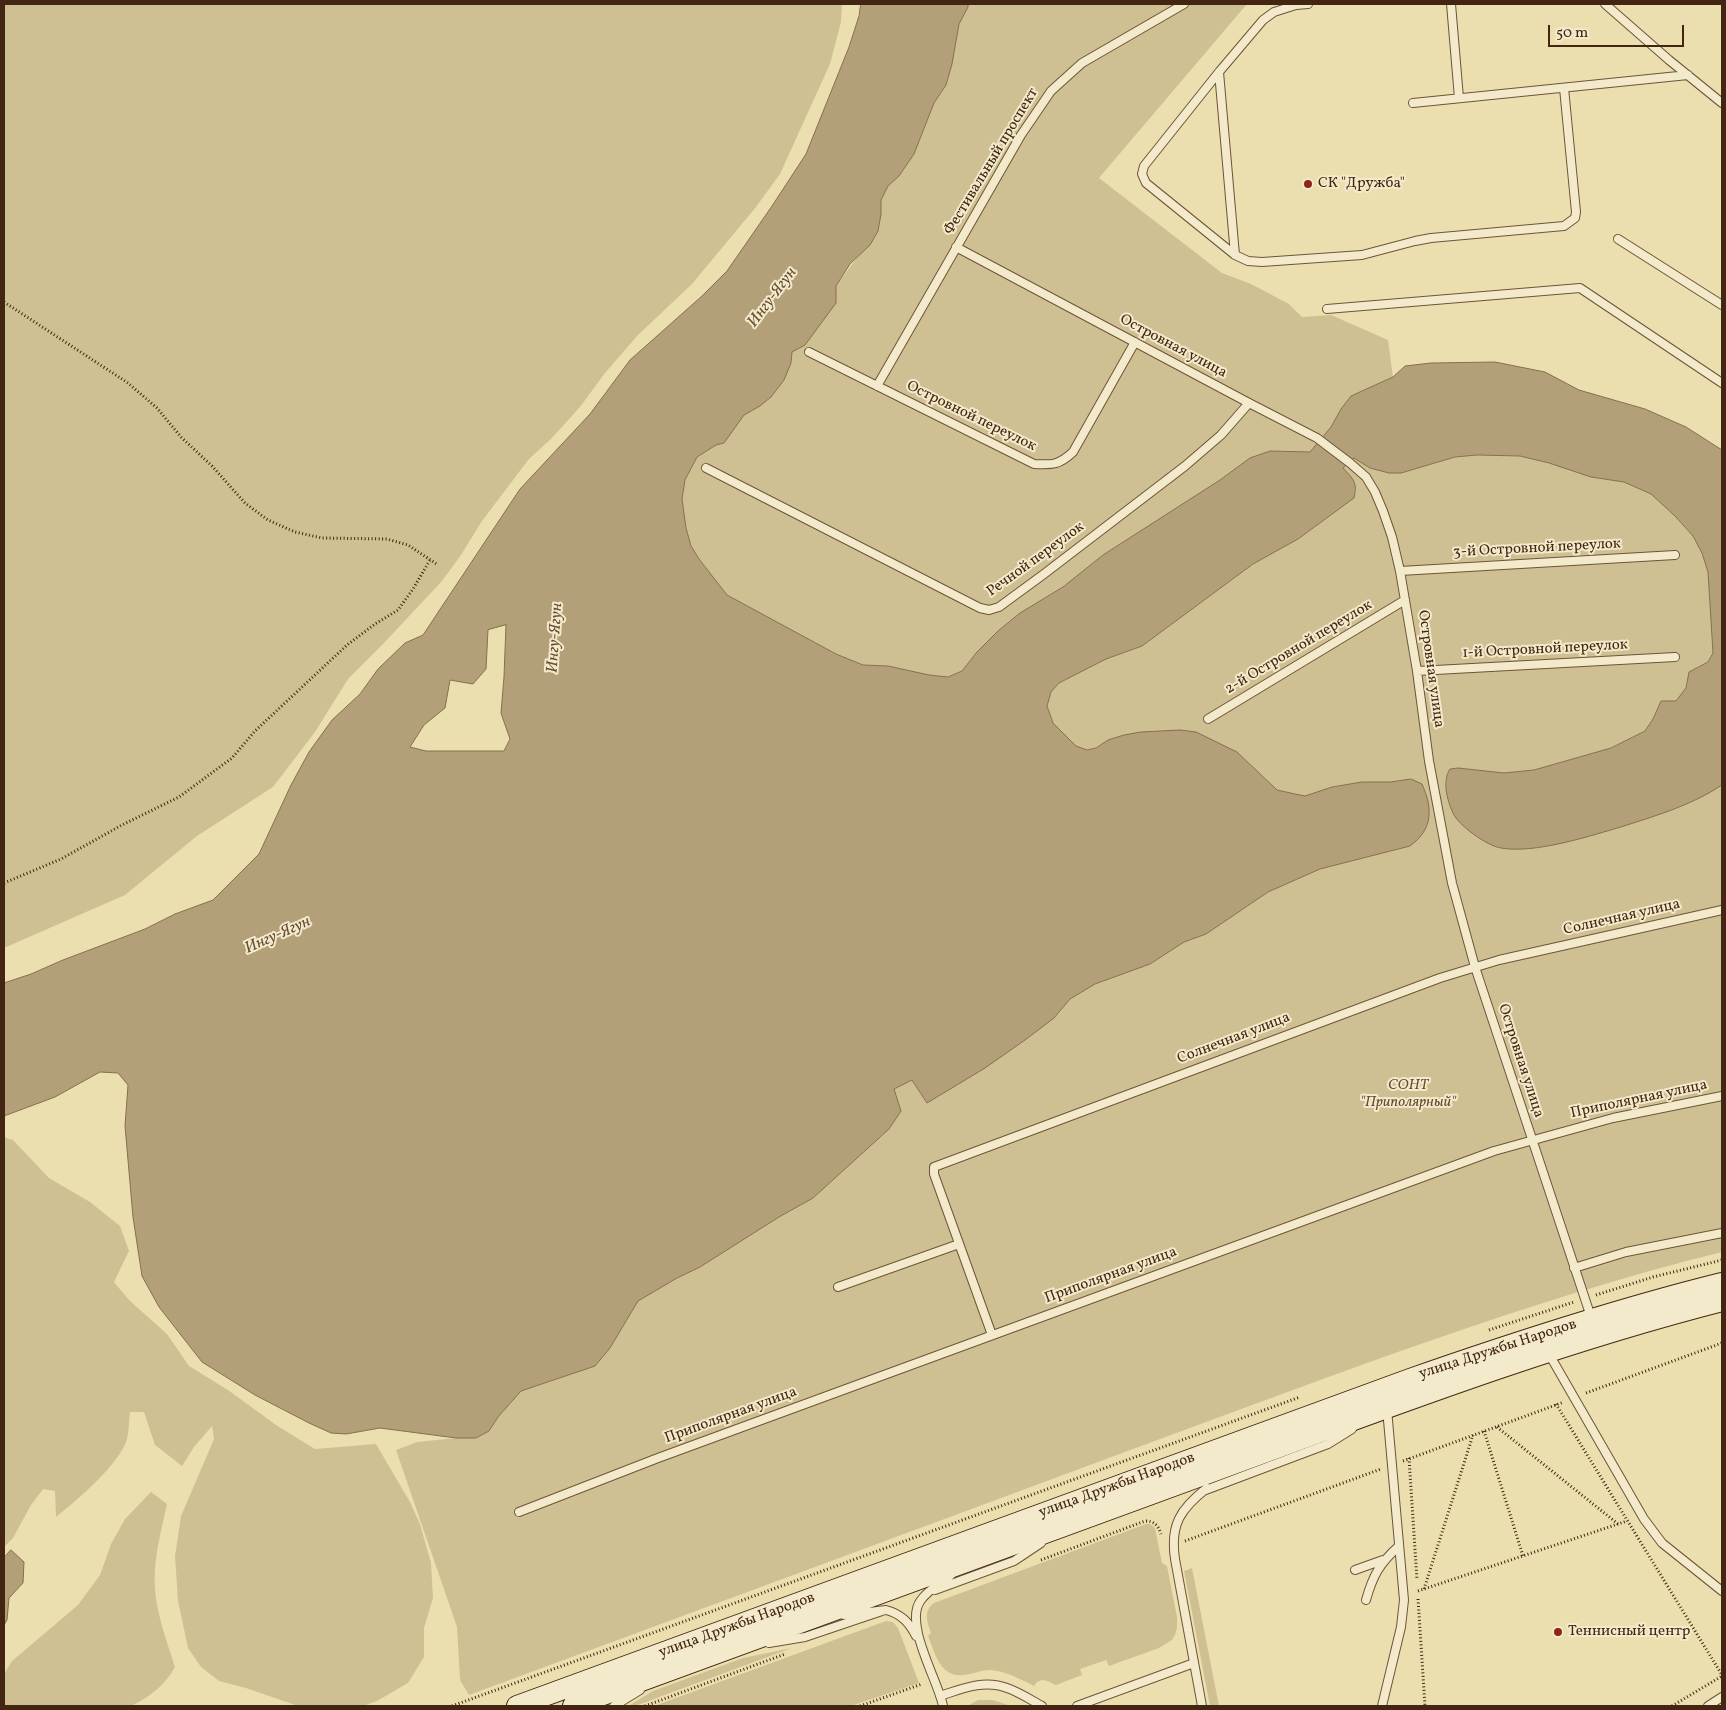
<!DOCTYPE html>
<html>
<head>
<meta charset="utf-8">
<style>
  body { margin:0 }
  #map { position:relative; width:1726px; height:1710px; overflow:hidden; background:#ecdfaf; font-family:Vollkorn,serif }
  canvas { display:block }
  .frame { position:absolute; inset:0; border:5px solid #432611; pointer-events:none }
  .scale { position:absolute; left:1548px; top:25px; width:136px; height:22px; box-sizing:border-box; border:2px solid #432611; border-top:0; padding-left:6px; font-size:15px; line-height:18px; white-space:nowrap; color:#432611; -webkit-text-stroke:4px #f3eacb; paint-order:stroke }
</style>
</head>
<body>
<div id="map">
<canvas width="1726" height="1710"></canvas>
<div class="frame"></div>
<div class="scale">50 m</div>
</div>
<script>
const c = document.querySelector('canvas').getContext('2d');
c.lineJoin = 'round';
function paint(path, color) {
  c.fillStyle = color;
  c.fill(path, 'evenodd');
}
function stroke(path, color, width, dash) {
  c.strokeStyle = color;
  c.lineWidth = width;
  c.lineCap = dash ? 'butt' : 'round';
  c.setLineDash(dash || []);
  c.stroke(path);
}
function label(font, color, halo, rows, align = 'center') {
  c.font = font + ' Vollkorn,serif';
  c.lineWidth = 4;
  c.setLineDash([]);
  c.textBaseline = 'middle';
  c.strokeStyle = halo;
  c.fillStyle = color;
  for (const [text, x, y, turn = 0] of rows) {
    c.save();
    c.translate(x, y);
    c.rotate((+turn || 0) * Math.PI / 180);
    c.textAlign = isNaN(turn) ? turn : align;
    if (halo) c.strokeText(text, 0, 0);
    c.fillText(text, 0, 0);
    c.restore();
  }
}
const green = new Path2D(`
  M 4,4 L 842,4 L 841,22 L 830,64 L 780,174 L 756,207 L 692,284 L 638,335 L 605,373 L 580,407 L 551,439 L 529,459 L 482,521 L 461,555 L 442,581 L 383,644 L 348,679 L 315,732 L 273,787 L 197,836 L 125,895 L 4,948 Z
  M 968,4 L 1247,4 L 1099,178 L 1222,273 L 1251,284 L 1289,304 L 1302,317 L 1331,315 L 1388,340 L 1393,377 L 1351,396 L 1341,409 L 1331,427 L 1310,452 L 1270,451 L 1250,459 L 1220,480 L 1103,555 L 1064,587 L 1020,613 L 998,631 L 977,652 L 962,671 L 948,677 L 929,675 L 888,666 L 863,665 L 836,654 L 727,595 L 699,559 L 691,546 L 686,528 L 682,499 L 685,481 L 697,457 L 716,445 L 724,443 L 744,415 L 760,406 L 771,397 L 784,379 L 791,363 L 792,352 L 805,345 L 835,303 L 836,286 L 859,255 L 881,214 L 881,200 L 888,186 L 899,176 L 914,154 L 934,103 L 946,85 L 959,24 L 968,7 Z
  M 1477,455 L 1520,456 L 1549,463 L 1591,477 L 1624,482 L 1651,494 L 1675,516 L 1693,536 L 1702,553 L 1708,572 L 1713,653 L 1708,662 L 1689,672 L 1686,688 L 1676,701 L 1661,701 L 1653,719 L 1645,731 L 1611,748 L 1534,770 L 1504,773 L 1458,768 L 1450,769 L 1445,781 L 1450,807 L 1479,838 L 1499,848 L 1537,848 L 1678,808 L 1722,785 L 1722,1252 C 1528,1300 1340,1373 1152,1442 C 925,1526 697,1611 469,1695 L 460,1680 L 457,1627 L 396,1450 L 417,1442 L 456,1438 L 476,1438 L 489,1431 L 498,1417 L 521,1391 L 595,1366 L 610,1348 L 638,1301 L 677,1278 L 700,1267 L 779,1217 L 813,1198 L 889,1129 L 901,1111 L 894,1089 L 912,1080 L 927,1102 L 1054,1018 L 1070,999 L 1095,984 L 1150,964 L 1184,942 L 1206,934 L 1268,892 L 1320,869 L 1410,846 L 1412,779 L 1390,782 L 1362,782 L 1332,787 L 1305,796 L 1277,790 L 1237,752 L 1108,740 L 1096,748 L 1087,750 L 1076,746 L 1052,723 L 1047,705 L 1051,692 L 1059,683 L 1106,659 L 1142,646 L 1253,564 L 1298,539 L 1354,498 L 1356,489 L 1342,468 L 1355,458 L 1370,468 L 1401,473 L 1455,457 Z
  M 4,1137 L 13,1140 L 49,1178 L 90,1202 L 120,1226 L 129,1251 L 114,1282 L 129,1300 L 167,1334 L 189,1366 L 228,1390 L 276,1425 L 315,1449 L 376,1444 L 410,1502 L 420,1524 L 431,1563 L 433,1598 L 424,1628 L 424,1657 L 408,1683 L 377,1701 L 363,1706 L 298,1706 L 246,1688 L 219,1681 L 201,1667 L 188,1648 L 178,1601 L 175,1556 L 181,1516 L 214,1439 L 212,1426 L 194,1447 L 182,1466 L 155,1445 L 144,1412 L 130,1412 C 129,1420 129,1431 127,1439 C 120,1464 77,1500 56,1517 L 55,1491 L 43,1489 L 31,1505 L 13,1538 L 4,1547 Z
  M 151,1492 L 167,1504 C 161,1532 153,1560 155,1588 C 156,1612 168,1645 175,1667 C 165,1685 150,1697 131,1706 L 4,1706 L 4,1674 L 12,1661 L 78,1605 L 100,1575 L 111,1544 L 125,1519 Z
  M 1146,1524 L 1150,1524 L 1155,1528 L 1162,1563 L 1167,1566 L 1177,1617 L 1177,1628 L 1175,1635 L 1172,1640 L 1159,1648 L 1109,1666 L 1106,1660 L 1080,1669 L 1082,1675 L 1056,1685 C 1048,1681 1040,1676 1034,1686 C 1020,1679 1006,1671 990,1670 C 981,1670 973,1674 964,1675 C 940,1678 935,1653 928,1636 L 931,1633 C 927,1621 923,1611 934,1603 Z
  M 1192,1568 L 1219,1706 L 1210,1706 L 1184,1571 Z
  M 886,1621 L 893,1622 L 898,1628 L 919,1683 L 851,1706 L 654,1706 Z
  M 792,1648 L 635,1706 L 628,1706 L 653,1691 L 743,1658 Z
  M 978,1700 L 993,1700 L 1011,1706 L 967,1706 Z`);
const water = new Path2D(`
  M 861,4 L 968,4 L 968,7 L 959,24 L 952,64 L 946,85 L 934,103 L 914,154 L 899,176 L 888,186 L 881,200 L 881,214 L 878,231 L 870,245 L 850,264 L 836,286 L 836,303 L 805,345 L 792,352 L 791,363 L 784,380 L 771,397 L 760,406 L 744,415 L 724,443 L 716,445 L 697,457 L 685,480 L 682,499 L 686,528 L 691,546 L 699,559 L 727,595 L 836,654 L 863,665 L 888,666 L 929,675 L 948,677 L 962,671 L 977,652 L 998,631 L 1020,613 L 1063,587 L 1103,555 L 1220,480 L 1250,458 L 1270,451 L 1310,452 L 1331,427 L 1341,409 L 1351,396 L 1393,377 L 1405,366 L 1431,363 L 1495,362 L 1545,372 L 1579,390 L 1645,409 L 1686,427 L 1722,450 L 1722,785 C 1692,805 1658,815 1624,826 C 1590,836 1535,854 1501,848 C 1487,846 1458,825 1453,813 C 1447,800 1442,781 1450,769 L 1458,768 L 1504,773 L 1534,770 L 1611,748 L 1645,731 L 1653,719 L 1661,701 L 1676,701 L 1686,688 L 1689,672 L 1708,662 L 1713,653 L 1708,572 L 1702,553 L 1693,536 L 1675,516 L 1651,494 L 1624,482 L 1591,477 L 1549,463 L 1520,456 L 1477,455 L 1455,457 L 1401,473 L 1389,473 L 1370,468 L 1354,458 L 1343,468 C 1353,479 1358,482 1354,498 L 1298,539 L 1253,564 L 1142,646 L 1106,659 L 1059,683 L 1051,692 L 1047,706 L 1053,723 L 1076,746 L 1087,750 L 1096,748 L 1108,740 L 1124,735 L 1141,732 L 1180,730 L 1196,732 L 1237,752 L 1277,790 L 1295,794 L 1305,796 L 1332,787 L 1362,782 L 1390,782 L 1411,779 L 1422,784 C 1433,809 1433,829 1410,846 L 1320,869 L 1268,892 L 1206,934 L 1184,942 L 1150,964 L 1095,984 L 1070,999 L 1054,1018 L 1025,1040 L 985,1068 L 927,1103 L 912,1080 L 894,1089 L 901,1111 L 889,1129 L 813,1198 L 779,1217 L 700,1267 L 677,1278 L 638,1301 L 610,1348 L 595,1366 L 521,1391 L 498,1417 L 489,1431 L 476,1438 L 456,1438 L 380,1428 L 346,1434 L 331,1433 L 309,1423 L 255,1395 L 202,1362 L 159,1307 L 142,1276 L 133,1217 L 125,1126 L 128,1085 L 118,1073 L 100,1072 L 55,1097 L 4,1116 L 4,983 L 31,974 L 63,960 L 145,929 L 175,914 L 213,900 L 259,854 L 291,785 L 309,752 L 332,720 L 360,694 L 378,669 L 405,643 L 423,635 L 520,489 L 590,414 L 630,360 L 702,296 L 727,271 L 772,206 L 806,154 L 849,47 L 859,16 ZM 506,625 L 504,677 L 501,713 L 510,739 L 504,751 L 426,751 L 410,747 L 424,725 L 445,708 L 450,680 L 473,684 L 486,669 L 488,630 Z
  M 11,1550 L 24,1562 L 23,1583 L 9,1598 L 7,1620 L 4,1625 L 4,1558 Z`);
const path = new Path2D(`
  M 4,302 L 128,383 L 157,408 L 181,437 L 212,466 L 245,503 L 268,520 L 295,532 L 322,538 L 387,539 L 408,545 L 438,565
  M 4,883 L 61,859 L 122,825 L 179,797 L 232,758 L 255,731 L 347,645 L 375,624 L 398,610 L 413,589 L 430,560
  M 1596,1295 L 1653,1277 L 1722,1260
  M 1489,1330 L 1574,1302
  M 1586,1393 L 1722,1343
  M 1556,1404 L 1722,1675
  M 1497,1427 L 1618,1524
  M 1484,1431 L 1523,1556
  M 1409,1458 L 1417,1580
  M 1403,1461 L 1564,1402
  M 1185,1541 L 1381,1469
  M 1041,1560 L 1145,1521 C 1154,1521 1158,1525 1161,1534
  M 1424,1589 L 1473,1435
  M 1418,1591 L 1627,1521
  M 1418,1599 L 1425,1706
  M 452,1706 L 1300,1397
  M 645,1706 L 785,1654
  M 860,1706 L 922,1684
  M 1672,1706 L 1722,1676`);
const lane = new Path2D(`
  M 1308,4 L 1296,5 L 1274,12 L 1263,20 L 1219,72 L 1144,166 L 1142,174 L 1146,183 L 1235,255 L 1248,261 L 1262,262 L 1362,255 L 1415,241 L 1431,238 L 1564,226 L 1575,218 L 1576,212 L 1564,88
  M 1451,4 L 1459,98
  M 1605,4 L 1669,60 L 1722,103
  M 1219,72 L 1235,255
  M 1413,103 L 1688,75
  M 1618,239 L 1722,305
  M 956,247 L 1249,403 L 1317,438 L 1350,463 L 1366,477 L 1375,492 L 1383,511 L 1392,537 L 1400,571 L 1417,671 L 1429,761 L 1452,883 L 1475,967 L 1591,1317
  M 1327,309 L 1580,288 L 1722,383
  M 809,352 L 1034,464 C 1053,465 1059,465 1073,452 L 1135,342
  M 877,386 L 1021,135 L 1051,91 L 1082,63 L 1184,4
  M 706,468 L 980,608 L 989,610 L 999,607 L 1044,574 L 1185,466 L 1221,435 L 1249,403
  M 1400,571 L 1675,555
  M 1417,671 L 1675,657
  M 1208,719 L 1405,600
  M 1574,1268 L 1626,1252 L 1722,1233
  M 838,1287 L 959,1244
  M 992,1335 L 934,1174 L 934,1167 L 1440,978 L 1499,960 L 1722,910
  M 1549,1354 L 1644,1519 L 1662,1543 L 1722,1591
  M 1203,1491 L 1328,1444 L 1352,1429
  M 519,1512 L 658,1458 L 1494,1151 L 1613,1118 L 1722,1096
  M 1355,1570 L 1383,1560
  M 935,1590 L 1014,1561 L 1041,1543
  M 1366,1600 C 1373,1575 1380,1563 1399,1546
  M 844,1615 L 886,1610 C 901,1614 909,1622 916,1636
  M 769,1643 L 805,1637 L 882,1611
  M 940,1696 C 961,1689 984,1679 1007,1688 C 1019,1692 1031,1700 1042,1706
  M 614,1706 L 640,1690
  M 943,1706 C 938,1680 903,1623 921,1600 C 928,1590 941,1583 951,1575
  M 1077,1706 L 1194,1663
  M 1202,1706 L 1175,1559 C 1170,1525 1180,1509 1207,1488
  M 1382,1706 L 1401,1627 L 1404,1600 L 1387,1409
  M 1708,1706 L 1722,1697`);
const secondary = new Path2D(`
  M 517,1706 L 1410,1379 C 1513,1343 1617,1309 1722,1283
  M 573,1706 C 787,1627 1002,1549 1217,1470 C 1384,1409 1550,1345 1722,1301`);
const markers = [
  [1308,184,5,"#8f2418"],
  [1558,1632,5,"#8f2418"]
];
const streetNames = [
  ["Фестивальный проспект",992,162,-59],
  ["Островная улица",1173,347,28],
  ["Островной переулок",971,417,26],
  ["3-й Островной переулок",1537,549,-3],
  ["Речной переулок",1036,560,-36],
  ["2-й Островной переулок",1299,648,-31],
  ["1-й Островной переулок",1545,650,-3],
  ["Островная улица",1430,669,82],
  ["Солнечная улица",1622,918,-13],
  ["Солнечная улица",1234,1039,-21],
  ["Островная улица",1520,1061,72],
  ["Приполярная улица",1639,1100,-12],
  ["Приполярная улица",1111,1276,-20],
  ["улица Дружбы Народов",1498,1350,-18],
  ["Приполярная улица",731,1416,-20],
  ["улица Дружбы Народов",1117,1486,-20],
  ["улица Дружбы Народов",737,1626,-20]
];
const poiNames = [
  ["СК \"Дружба\"",1318,184],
  ["Теннисный центр",1568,1632]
];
const parkNames = [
  ["СОНТ",1408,1086],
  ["\"Приполярный\"",1408,1103]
];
const waterNames = [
  ["Ингу-Ягун",773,298,-53],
  ["Ингу-Ягун",556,638,-86],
  ["Ингу-Ягун",278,936,-24]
];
paint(green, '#cfc094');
paint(water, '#b3a079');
stroke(water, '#866f4f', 1);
stroke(lane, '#6d5438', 10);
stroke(secondary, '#432611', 22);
stroke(path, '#432611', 3, [1, 2.5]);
stroke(lane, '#f3eacb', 8);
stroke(secondary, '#f3eacb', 20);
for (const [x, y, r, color] of markers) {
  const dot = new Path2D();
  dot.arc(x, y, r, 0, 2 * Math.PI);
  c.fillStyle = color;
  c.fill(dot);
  stroke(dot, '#f3eacb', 2);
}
label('15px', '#432611', '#f3eacb', streetNames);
label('15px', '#432611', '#f3eacb', poiNames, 'left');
label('italic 15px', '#664c32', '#f3eacb', parkNames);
label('italic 16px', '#654b30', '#f3eacb', waterNames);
</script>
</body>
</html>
